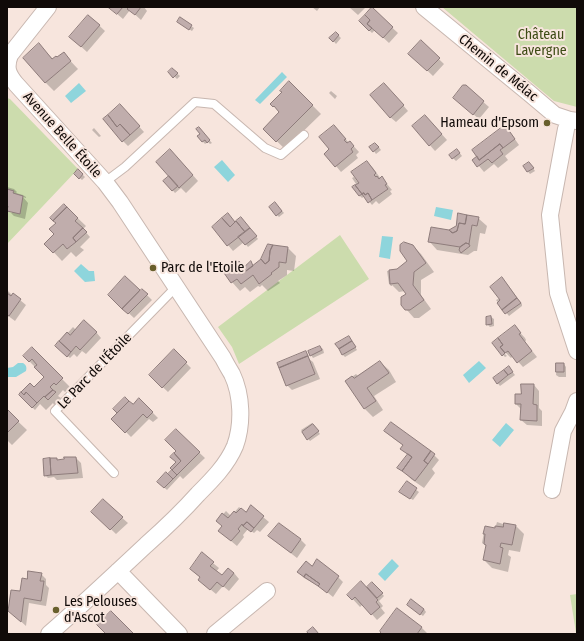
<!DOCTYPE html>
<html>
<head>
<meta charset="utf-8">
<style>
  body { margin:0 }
  #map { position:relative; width:584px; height:641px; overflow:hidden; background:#f7e5dd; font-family:"Fira Sans Condensed",sans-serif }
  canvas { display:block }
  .frame { position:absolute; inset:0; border:8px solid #100a08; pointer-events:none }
</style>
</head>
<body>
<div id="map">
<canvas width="584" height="641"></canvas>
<div class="frame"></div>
</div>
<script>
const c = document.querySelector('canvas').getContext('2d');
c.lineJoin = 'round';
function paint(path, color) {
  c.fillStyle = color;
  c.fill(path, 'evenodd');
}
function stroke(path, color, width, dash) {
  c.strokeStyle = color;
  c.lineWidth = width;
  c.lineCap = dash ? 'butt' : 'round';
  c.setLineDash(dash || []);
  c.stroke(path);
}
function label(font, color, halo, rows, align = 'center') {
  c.font = font + ' "Fira Sans Condensed",sans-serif';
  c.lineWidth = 4;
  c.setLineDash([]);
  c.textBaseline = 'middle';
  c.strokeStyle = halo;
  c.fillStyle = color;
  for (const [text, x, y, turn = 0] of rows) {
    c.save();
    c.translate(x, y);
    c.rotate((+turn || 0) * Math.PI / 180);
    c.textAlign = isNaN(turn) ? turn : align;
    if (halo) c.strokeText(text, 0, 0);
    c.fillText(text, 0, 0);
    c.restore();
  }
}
const green = new Path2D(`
  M 442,7 L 577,7 L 577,107 L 554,101 Z
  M 7,98 L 10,99 L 78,169 L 7,244 Z
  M 340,235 L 369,279 L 239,364 L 232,347 L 218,327 Z
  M 577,594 L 577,633 L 576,633 L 570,595 Z`);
const water = new Path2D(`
  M 282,72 L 287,77 L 260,104 L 255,100 Z
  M 79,83 L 86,91 L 71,103 L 65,96 Z
  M 222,160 L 235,175 L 228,182 L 214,167 Z
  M 436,207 L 453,210 L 451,220 L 434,216 Z
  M 382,236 L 393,237 L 390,259 L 379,257 Z
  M 81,264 L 89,271 L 94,271 L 95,281 L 85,282 L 74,271 Z
  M 479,361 L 486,368 L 469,383 L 463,375 Z
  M 18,363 L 23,363 C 26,365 27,367 26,371 L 16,377 L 7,377 L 7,368 L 13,367 Z
  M 506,423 L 514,430 L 500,447 L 492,440 Z
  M 392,559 L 399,566 L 385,581 L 378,574 Z`);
const shadow = new Path2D(`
  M 109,7 L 144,7 L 147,11 L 141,20 L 130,10 L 123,19 Z
  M 312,7 L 320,7 L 317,11 Z
  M 349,7 L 366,7 L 358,15 Z
  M 372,9 L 398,33 L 389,43 L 375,30 L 372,33 L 360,21 Z
  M 89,16 L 105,31 L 87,52 L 76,42 Z
  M 181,24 L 191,26 L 194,28 L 192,31 Z
  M 336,33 L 341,38 L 336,44 L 331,38 Z
  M 421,42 L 444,64 L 433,76 L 410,54 Z
  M 39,45 L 53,59 L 57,59 L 63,53 L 78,69 L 54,91 L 45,82 Z
  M 172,69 L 180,76 L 177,79 L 170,72 Z
  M 289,82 L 321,114 L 285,149 L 264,129 L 280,113 L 272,104 L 283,93 Z
  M 465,86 L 489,107 L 479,119 L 460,103 Z
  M 389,89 L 408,111 L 396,122 L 390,117 Z
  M 331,91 L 337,96 L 335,99 L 329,93 Z
  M 125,111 L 144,132 L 128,146 L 123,141 Z
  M 430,121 L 447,140 L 435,151 L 413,126 Z
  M 94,128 L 101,136 L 99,137 L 92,130 Z
  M 198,128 L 212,143 L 210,144 L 208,142 L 205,144 L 198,136 L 201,134 Z
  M 340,132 L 349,143 L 350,142 L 359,152 L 356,155 L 358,158 L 341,172 L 336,166 L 330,150 Z
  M 510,132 L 519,145 L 505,156 L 508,160 L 498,168 L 494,164 L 484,172 L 474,160 Z
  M 378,146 L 381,150 L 376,154 L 371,147 Z
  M 459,152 L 462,156 L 456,161 L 450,155 Z
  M 175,155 L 198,181 L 186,193 L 181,188 L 175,193 L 165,181 L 170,176 Z
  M 367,162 L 373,168 L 381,179 L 382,178 L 392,190 L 390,191 L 392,194 L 379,204 L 376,201 L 372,205 L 365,196 L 362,198 L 360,196 L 356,184 L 352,178 L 354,177 L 357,181 L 358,180 Z
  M 531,165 L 535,171 L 530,174 L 524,167 Z
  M 78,170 L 85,177 L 82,180 L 75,174 Z
  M 7,187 L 14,189 L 17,192 L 16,193 L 23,195 L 26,197 L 26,198 L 23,197 L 28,203 L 25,219 L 14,216 L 11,213 L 12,213 L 12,211 L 7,210 Z
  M 275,203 L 284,213 L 279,217 L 277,215 Z
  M 64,205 L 86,226 L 83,229 L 90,237 L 80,247 L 84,250 L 76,257 L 71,252 L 62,261 L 46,244 L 56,234 L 57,223 Z
  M 478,218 L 487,226 L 485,234 L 480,233 L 477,251 L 474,251 L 468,255 L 437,250 L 429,241 L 449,231 Z
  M 244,221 L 258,239 L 248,247 L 244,242 L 233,251 L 213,227 Z
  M 412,245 L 421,254 L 434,272 L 421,280 L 421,295 L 431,309 L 419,318 L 414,318 L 406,309 L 407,294 L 405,291 L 399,292 L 392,285 L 392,286 L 391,286 L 389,284 L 387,271 L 397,270 L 408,262 Z
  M 287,247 L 296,256 L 294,271 L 287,270 L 287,275 L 278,281 L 280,283 L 268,291 L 262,285 L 260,287 L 258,286 L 250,292 L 245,287 L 240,291 L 232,282 L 225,273 L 239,262 L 245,267 L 250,263 L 254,266 Z
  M 125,277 L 140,292 L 142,290 L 152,300 L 134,318 L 109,295 Z
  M 502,278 L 507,284 L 522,304 L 522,306 L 509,316 L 496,300 L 500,298 Z
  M 7,290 L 12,295 L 20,300 L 26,305 L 15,321 L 7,315 Z
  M 491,317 L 494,319 L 494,326 L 490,327 L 487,324 L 487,318 Z
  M 73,327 L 76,330 L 96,332 L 101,338 L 86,354 L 82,351 L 77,357 L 74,354 L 70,358 L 56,346 Z
  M 515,327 L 525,338 L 526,340 L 525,342 L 537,357 L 523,367 L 513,356 L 511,358 L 505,352 L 504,353 L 507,356 L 505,357 L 503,355 Z
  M 349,337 L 357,350 L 345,357 L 343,355 Z
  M 320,347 L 323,349 L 324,353 L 313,358 L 311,355 Z
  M 32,349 L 70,387 L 65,392 L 63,390 L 58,396 L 61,398 L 54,405 L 53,403 L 46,410 L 40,404 L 35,410 L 20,395 L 34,388 L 45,377 L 24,356 Z
  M 174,351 L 191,368 L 168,392 L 150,375 Z
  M 306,352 L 308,355 L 309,359 L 313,362 L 320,379 L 292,390 L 287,385 Z
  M 380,362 L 389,370 L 396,382 L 374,396 L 383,410 L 373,417 L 364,408 L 346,381 L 356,374 L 359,377 Z
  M 557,364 L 564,364 L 566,367 L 566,377 L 559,377 L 556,375 Z
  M 511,370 L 515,375 L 500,386 L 494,379 Z
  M 534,385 L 539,391 L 539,408 L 542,411 L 542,426 L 527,425 L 521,420 L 522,410 L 516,404 L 522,395 Z
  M 139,399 L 158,418 L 153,422 L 149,419 L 131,437 L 113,419 L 133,405 Z
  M 7,411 L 27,430 L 12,445 L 7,440 Z
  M 312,423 L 320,434 L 310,441 L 301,430 Z
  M 176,431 L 205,458 L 183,479 L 180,476 L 167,490 L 158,482 L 168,476 L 177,463 Z
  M 385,431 L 434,455 L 439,460 L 432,469 L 435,473 L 424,488 L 411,479 L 404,471 L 408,455 L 402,448 L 404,446 L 394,439 Z
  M 76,458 L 81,463 L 83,478 L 57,480 L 54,477 L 48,478 L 45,475 L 56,459 L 58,461 Z
  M 407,483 L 419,492 L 413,500 L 403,494 Z
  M 103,501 L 128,523 L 116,534 L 93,512 Z
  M 239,507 L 246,513 L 251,507 L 269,522 L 260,532 L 257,530 L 254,533 L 248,529 L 243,535 L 244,537 L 237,546 L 225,536 L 223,526 L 217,521 L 226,511 L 231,516 Z
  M 497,522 L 503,524 L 505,525 L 505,524 L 516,526 L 524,534 L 520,552 L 509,550 L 508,555 L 511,557 L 508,572 L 492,568 L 484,560 L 487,546 L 485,545 L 482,543 L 485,527 L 495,529 Z
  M 279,524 L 301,540 L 306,545 L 297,558 L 275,541 L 269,536 Z
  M 202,554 L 219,568 L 216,572 L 222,577 L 234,573 L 239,579 L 229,591 L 223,586 L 216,594 L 205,585 L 201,578 L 196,574 Z
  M 312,567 L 338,577 L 343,582 L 333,597 L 322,588 L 304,578 L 299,572 Z
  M 41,574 L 46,579 L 46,585 L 49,588 L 46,606 L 29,603 L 26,626 L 15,616 L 21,592 L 28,580 Z
  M 372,583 L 384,596 L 379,601 L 383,606 L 381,608 L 385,613 L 377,620 L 363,604 L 360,607 L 349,595 L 367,588 Z
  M 411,607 L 424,609 L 426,612 L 423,616 Z
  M 398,610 L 422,628 L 428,634 L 382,634 Z`);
const building = new Path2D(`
  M 108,7 L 123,7 L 117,14 Z
  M 128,7 L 141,7 L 135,15 L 127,9 L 128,8 Z
  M 372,7 L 393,27 L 383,38 L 367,24 L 370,20 L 365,15 Z
  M 88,15 L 100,25 L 81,47 L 69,37 Z
  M 365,15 L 370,20 L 367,24 L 372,28 L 369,31 L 359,21 Z
  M 180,17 L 192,25 L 189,30 L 177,22 Z
  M 336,32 L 339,35 L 333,42 L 329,38 Z
  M 421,40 L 440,58 L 427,71 L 408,54 Z
  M 39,43 L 52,59 L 56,56 L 57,57 L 64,52 L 71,61 L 45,83 L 23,58 Z
  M 172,68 L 178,73 L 173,78 L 168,72 Z
  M 289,81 L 313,105 L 276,142 L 263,129 L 279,112 L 274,106 L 273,107 L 270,104 L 282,92 L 280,91 Z
  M 384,83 L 404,105 L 390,118 L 370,95 Z
  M 463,85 L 466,85 L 484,101 L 473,115 L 453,98 Z
  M 120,104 L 140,126 L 130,135 L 120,124 L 117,127 L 108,115 Z
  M 108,115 L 117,127 L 120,124 L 130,135 L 122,142 L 103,119 Z
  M 425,115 L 442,134 L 429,146 L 412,126 Z
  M 334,125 L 346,139 L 344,140 L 347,143 L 350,141 L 354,146 L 351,149 L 353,152 L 335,167 L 324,154 L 329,149 L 319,137 Z
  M 505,125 L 515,139 L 503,148 L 500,144 L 479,160 L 472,150 Z
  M 199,127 L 210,140 L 207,143 L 205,140 L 202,142 L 197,136 L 200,134 L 196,129 Z
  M 375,143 L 379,147 L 373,152 L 369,147 Z
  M 500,144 L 503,148 L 500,150 L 503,154 L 492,163 L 488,159 L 477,167 L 472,160 L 477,156 L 479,160 Z
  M 170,149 L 193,175 L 179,188 L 156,162 Z
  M 457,149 L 460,153 L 452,159 L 449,155 Z
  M 367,161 L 376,173 L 374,175 L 376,177 L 377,176 L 379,179 L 382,176 L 387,184 L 385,185 L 388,189 L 372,200 L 368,193 L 365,195 L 364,193 L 362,194 L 355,185 L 359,183 L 351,172 Z
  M 529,162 L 534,168 L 527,172 L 523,166 Z
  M 78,169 L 83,174 L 79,179 L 74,174 Z
  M 169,176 L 178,186 L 172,191 L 163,181 Z
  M 355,185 L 362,194 L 359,196 L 352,187 Z
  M 7,189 L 14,191 L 13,193 L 23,196 L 20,214 L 7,211 L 8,206 L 7,206 Z
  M 364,193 L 365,195 L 368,193 L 372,200 L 368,203 L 362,194 Z
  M 275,202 L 282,211 L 276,216 L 269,207 Z
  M 64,204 L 67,207 L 53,221 L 50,218 Z
  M 67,207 L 78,218 L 75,221 L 83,228 L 73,238 L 76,242 L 67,249 L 63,244 L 53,253 L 44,244 L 54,234 L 49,229 L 56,223 L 53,221 Z
  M 228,213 L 235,222 L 230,227 L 222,218 Z
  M 458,213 L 467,215 L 465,224 L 459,223 L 457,231 L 452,233 L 449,230 L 456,226 Z
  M 467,215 L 479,217 L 477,226 L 472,225 L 469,244 L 466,243 L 460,247 L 428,242 L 431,227 L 449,230 L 453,233 L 457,231 L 459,223 L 465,224 Z
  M 241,217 L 250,228 L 245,232 L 236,221 Z
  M 222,218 L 230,227 L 236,221 L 245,232 L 227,246 L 212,227 Z
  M 83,228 L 87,232 L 76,242 L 73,238 Z
  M 250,228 L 257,236 L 245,245 L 238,237 Z
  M 404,242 L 413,245 L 426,263 L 414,272 L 413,285 L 424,300 L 410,310 L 405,310 L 401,305 L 401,297 L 406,294 L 398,283 L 390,284 L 389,270 L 397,269 L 407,261 L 400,251 L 400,245 Z
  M 466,243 L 469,244 L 470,246 L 461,253 L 459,250 L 460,247 Z
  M 268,244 L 273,245 L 270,251 L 269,261 L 265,264 L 261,259 Z
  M 273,245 L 288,247 L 286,263 L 279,262 L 279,267 L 271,273 L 272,274 L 259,284 L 253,275 L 241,284 L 237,279 L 231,283 L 224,273 L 239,261 L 244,267 L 238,269 L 242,274 L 261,259 L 265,264 L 269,261 L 270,251 Z
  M 251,261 L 253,266 L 242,274 L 238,269 L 244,267 Z
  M 125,276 L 140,290 L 122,309 L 108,295 Z
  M 502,277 L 517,298 L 502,310 L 497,303 L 500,300 L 490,287 Z
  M 142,289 L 148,294 L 128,314 L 122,309 Z
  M 7,293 L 11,296 L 13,293 L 21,299 L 9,316 L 7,315 Z
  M 517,298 L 521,303 L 505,314 L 502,310 Z
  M 491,316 L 492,324 L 486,325 L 486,317 Z
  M 84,320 L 97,332 L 80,350 L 76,346 L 71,352 L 59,341 L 67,332 L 70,335 Z
  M 515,325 L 521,333 L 519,334 L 532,351 L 517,363 L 508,351 L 505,353 L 500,347 L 503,345 L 498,338 Z
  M 349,336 L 352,341 L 339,349 L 335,344 Z
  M 498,338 L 503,345 L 500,347 L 505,353 L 502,356 L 492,343 Z
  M 59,341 L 71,352 L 67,357 L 55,346 Z
  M 352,341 L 356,347 L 342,355 L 339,349 Z
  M 320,346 L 322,350 L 310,356 L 308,351 Z
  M 32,347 L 63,378 L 56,385 L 54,383 L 50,387 L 53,390 L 45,397 L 44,396 L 37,403 L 26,392 L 24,395 L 21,392 L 30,383 L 34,387 L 44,377 L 34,367 L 37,365 L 32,359 L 29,362 L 23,356 Z
  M 174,349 L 187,362 L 162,388 L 149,375 Z
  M 306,351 L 308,356 L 279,368 L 277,363 Z
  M 308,356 L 315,374 L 286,386 L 279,368 Z
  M 380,361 L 389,373 L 367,388 L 376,401 L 364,409 L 345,381 L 352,376 L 354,378 Z
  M 556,363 L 564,363 L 564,372 L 556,372 Z
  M 509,366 L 513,372 L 508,375 L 504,370 Z
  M 504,370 L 508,375 L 497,384 L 493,378 Z
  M 521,384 L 534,384 L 533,404 L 537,405 L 537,421 L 520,420 L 521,404 L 515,404 L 515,394 L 521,394 Z
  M 53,390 L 56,392 L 48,400 L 45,397 Z
  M 21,392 L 24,395 L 26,392 L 37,403 L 32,408 L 19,395 Z
  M 125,397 L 129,401 L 117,413 L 113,409 Z
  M 139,398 L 153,412 L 147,418 L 143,414 L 125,433 L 111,419 L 129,401 L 133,404 Z
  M 7,409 L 19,421 L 7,433 Z
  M 391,422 L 431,451 L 424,461 L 428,464 L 415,481 L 402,471 L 412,457 L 400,449 L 403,445 L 384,431 Z
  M 313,424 L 319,431 L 307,440 L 302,432 Z
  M 176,429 L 200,452 L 177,475 L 172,470 L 181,461 L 174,453 L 176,451 L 165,440 Z
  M 431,451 L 435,454 L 428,464 L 424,461 Z
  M 174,453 L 181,461 L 172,470 L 170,468 L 176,462 L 170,457 Z
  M 408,454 L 412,457 L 402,471 L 397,468 Z
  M 64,457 L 76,457 L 78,473 L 51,475 L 50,458 L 57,458 L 57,460 L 64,459 Z
  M 50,458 L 51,475 L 44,476 L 43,459 Z
  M 172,470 L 177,475 L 173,479 L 168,474 Z
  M 166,472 L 173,479 L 164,488 L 157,482 Z
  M 407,481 L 417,488 L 410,499 L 399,492 Z
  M 103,499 L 123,517 L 110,530 L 91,512 Z
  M 251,505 L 264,516 L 254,528 L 247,522 L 243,526 L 242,524 L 238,529 L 240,531 L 231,541 L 218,531 L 222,526 L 216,521 L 222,513 L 228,518 L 234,511 L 236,513 L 241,508 L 246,512 Z
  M 247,522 L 254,528 L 251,532 L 243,526 Z
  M 279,523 L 301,539 L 291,553 L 268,536 Z
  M 504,523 L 516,525 L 512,545 L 501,543 L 500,547 L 503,548 L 500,564 L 483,560 L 486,545 L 484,544 L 485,534 L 483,534 L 485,526 L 495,528 L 495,526 L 503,527 Z
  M 202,552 L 214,562 L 210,566 L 222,575 L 228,568 L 234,573 L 223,587 L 217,582 L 210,590 L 198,580 L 200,577 L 190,569 Z
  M 317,559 L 339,576 L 327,593 L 318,586 L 320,584 L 306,574 L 304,577 L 297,572 L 306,561 L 312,566 Z
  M 28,571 L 42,573 L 40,581 L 44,581 L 41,601 L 24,598 L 21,622 L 8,611 L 11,590 L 20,591 L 22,578 L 27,579 Z
  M 306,574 L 320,584 L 318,586 L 304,577 Z
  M 361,581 L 378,600 L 376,602 L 380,607 L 371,615 L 355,597 L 352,600 L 347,595 Z
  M 372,582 L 383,593 L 377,598 L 367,587 Z
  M 411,599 L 424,609 L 420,615 L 407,605 Z
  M 397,608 L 422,627 L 417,634 L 381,634 L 380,631 Z
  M 111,611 L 134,634 L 106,634 L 97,625 Z
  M 313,627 L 319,634 L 309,634 L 307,632 Z`);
const service = new Path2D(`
  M 105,182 L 125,167 L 195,102 L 214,104 L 265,148 L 281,155 L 304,135
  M 114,473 L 55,411 L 176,287`);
const minor = new Path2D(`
  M 48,7 L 10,55 C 5,68 8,74 16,84 L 105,182 L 120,202 L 223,358 C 226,364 229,369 232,374 C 242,395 243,424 235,446 C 227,465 212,480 198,494 C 182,512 164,529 146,545 C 114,575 82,605 49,634
  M 424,7 L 529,93 L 555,115 L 570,120 L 577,121
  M 566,129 L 550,215 L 558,293 L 577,351
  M 552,490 L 563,431 L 573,412 L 577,401
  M 118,571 L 179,634
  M 215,634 L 267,591`);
const markers = [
  [547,123,4,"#685f2c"],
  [153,268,4,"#685f2c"],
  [56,610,4,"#685f2c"]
];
const parkNames = [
  ["Château",541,35],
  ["Lavergne",541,51]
];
const streetNames = [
  ["Chemin de Mélac",498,68,39],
  ["Avenue Belle Étoile",62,135,48],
  ["Le Parc de l'Étoile",95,371,-46]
];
const poiNames = [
  ["Hameau d'Epsom",539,123,"right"],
  ["Parc de l'Etoile",161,268],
  ["Les Pelouses",64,602],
  ["d'Ascot",64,618]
];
paint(green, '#ccdcad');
paint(water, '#8ed5dc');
paint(shadow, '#0003');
paint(building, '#c0adac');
stroke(building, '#8e7c7b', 1);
stroke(service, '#c8b7b0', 10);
stroke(minor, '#c8b7b0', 18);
stroke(service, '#fff', 8);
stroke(minor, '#fff', 16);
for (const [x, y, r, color] of markers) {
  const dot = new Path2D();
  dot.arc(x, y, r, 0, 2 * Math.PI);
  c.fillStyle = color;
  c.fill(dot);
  stroke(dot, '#f7e5dd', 1.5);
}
label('14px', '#3d4b14', '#f7e5dd', parkNames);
label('14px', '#100a08', '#f7e5dd', streetNames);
label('14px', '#100a08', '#f7e5dd', poiNames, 'left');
</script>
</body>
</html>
